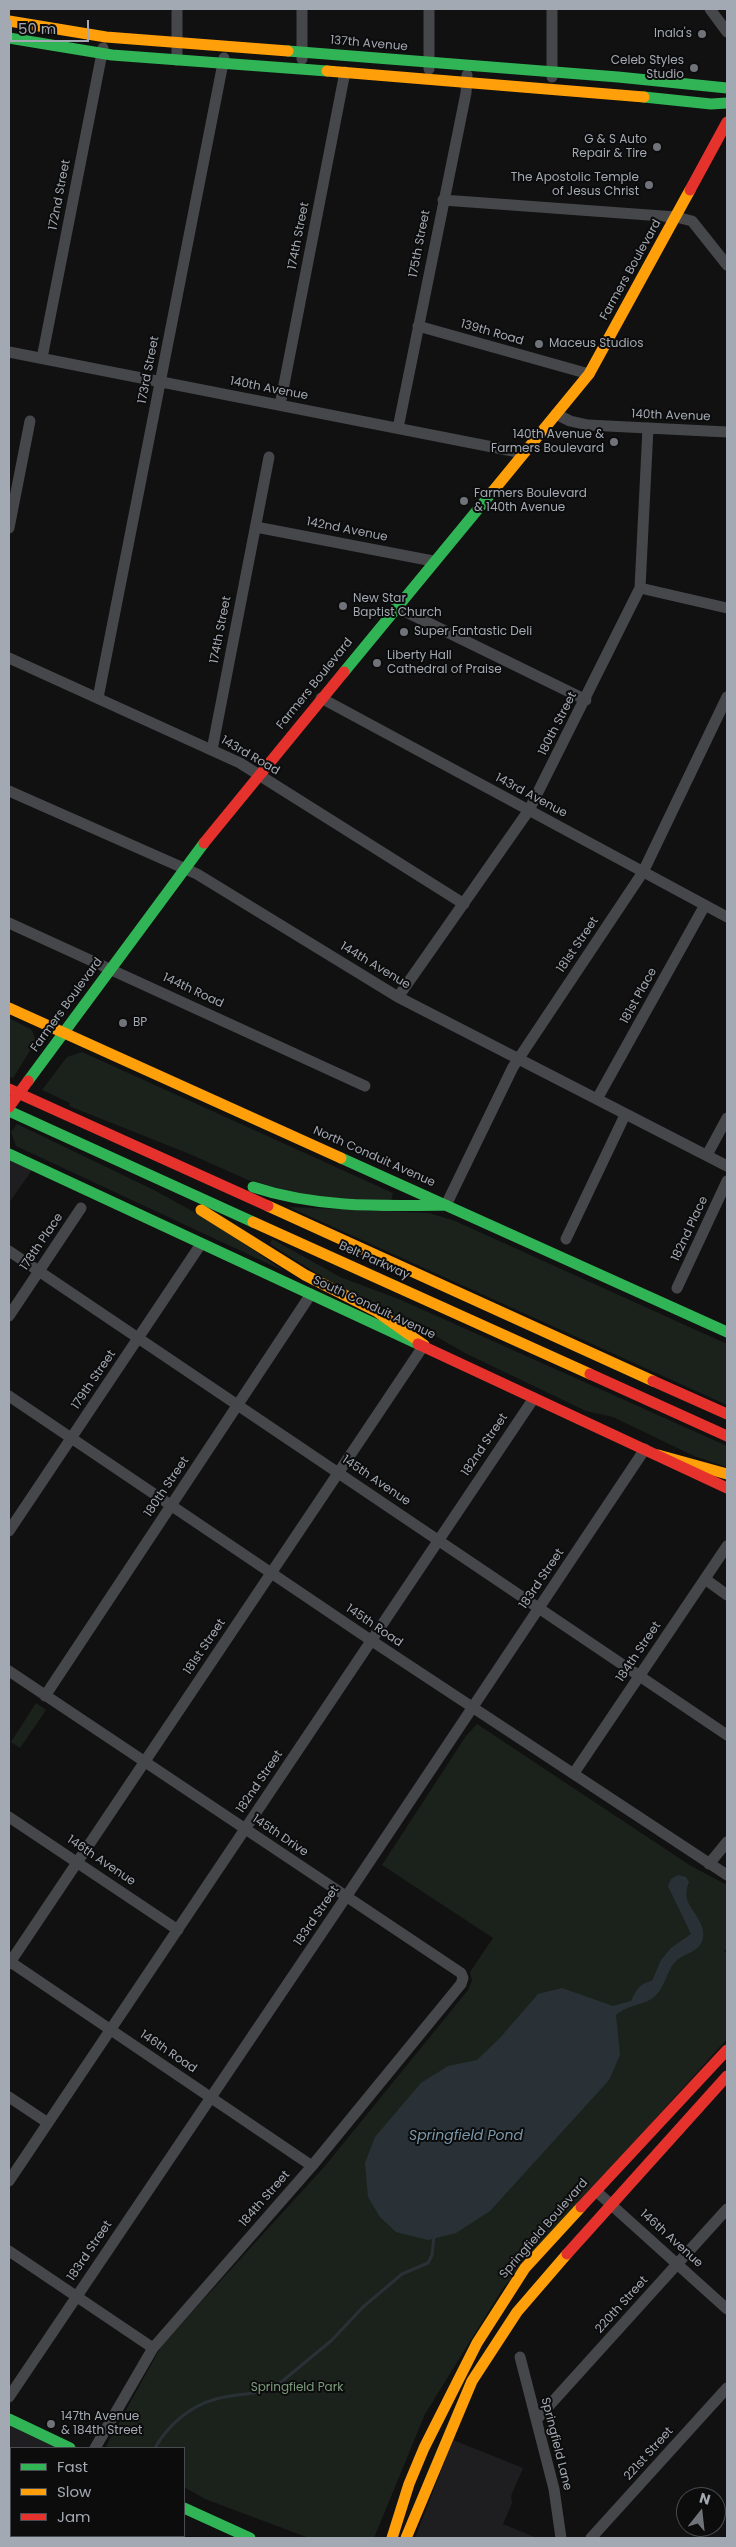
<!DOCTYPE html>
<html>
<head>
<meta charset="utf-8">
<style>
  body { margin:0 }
  #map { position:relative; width:736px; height:2547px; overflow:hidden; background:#111112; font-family:Poppins,sans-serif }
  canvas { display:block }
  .frame { position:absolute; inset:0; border:10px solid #a3a9b2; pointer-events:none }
  .legend { position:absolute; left:10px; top:2447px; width:175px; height:90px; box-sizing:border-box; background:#0c0c0d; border:1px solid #484b4f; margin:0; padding:6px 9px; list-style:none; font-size:15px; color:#a3a9b2 }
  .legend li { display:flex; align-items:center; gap:10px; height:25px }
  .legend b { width:25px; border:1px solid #484b4f }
  .north { position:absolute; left:676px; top:2487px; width:50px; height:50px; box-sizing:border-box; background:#0c0c0d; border:1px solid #484b4f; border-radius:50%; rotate:16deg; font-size:14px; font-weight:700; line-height:20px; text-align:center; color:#a3a9b2 }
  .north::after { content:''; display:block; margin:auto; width:18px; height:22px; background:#70747a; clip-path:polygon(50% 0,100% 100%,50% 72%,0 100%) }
  .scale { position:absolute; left:10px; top:20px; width:79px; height:22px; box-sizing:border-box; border:2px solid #a3a9b2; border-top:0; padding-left:6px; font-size:15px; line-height:18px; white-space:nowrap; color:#a3a9b2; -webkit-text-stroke:4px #0c0c0d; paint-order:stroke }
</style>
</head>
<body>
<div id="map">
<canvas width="736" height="2547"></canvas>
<div class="frame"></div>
<ul class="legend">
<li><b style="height:6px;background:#30b455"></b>Fast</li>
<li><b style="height:6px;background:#ff9f0a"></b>Slow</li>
<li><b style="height:6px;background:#e5322d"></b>Jam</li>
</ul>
<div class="north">N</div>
<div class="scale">50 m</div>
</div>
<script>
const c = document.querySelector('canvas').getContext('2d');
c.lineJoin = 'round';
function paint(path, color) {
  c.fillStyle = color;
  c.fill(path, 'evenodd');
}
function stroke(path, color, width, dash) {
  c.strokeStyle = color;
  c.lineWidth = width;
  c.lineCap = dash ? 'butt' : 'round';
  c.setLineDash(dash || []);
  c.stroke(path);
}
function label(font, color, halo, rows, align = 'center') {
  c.font = font + ' Poppins,sans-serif';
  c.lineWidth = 4;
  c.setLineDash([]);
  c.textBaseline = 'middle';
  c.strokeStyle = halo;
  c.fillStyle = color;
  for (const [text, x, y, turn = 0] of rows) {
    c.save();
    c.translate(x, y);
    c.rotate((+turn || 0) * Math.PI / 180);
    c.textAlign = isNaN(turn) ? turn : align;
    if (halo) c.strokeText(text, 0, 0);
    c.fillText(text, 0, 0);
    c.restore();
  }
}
const built = new Path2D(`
  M 9,1160 L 32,1170 L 9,1203 Z
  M 9,2420 L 65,2448 L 11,2448 L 11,2536 L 33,2536 L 32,2538 L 9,2538 Z
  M 453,2440 L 523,2468 L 511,2496 L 512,2503 L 503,2524 L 537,2538 L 415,2538 Z`);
const green = new Path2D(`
  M 9,1018 L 32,1030 L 36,1041 L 13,1078 L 9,1076 Z
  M 82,1052 L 393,1193 L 391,1201 L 328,1201 L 248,1180 L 192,1155 L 69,1106 L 70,1103 L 42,1090 L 67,1057 Z
  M 17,1124 L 154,1190 L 212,1222 L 284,1271 L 16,1146 L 11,1132 Z
  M 289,1207 L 429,1213 L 455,1221 L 727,1344 L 727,1405 Z
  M 272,1239 L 340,1277 L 401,1300 L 727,1446 L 727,1467 L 694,1456 L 613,1417 L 586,1411 L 465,1353 L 432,1334 L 361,1301 L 270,1244 Z
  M 36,1703 L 46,1710 L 20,1748 L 11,1742 Z
  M 477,1724 L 691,1866 L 727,1885 L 727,1948 L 724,1951 L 727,1954 L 727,2039 L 503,2288 L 425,2414 L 374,2538 L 309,2538 L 205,2499 L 184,2487 L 184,2448 L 111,2448 L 106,2446 L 162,2345 L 325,2166 L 468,1990 L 472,1981 L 470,1972 L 493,1938 L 382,1865 L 466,1736 Z
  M 184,2531 L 185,2538 L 32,2538 L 33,2536 L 184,2536 Z`);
const water = new Path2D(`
  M 678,1875 L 686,1877 L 689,1882 C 680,1903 696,1909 702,1927 C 704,1932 704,1940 700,1945 C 693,1954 682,1954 675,1962 C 666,1972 665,1988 654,1997 C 645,2005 629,2004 616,2015 L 620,2055 L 609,2080 L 490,2211 L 456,2233 L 428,2240 L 396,2232 L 380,2217 L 368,2197 L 365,2163 L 375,2137 L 421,2083 L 448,2066 L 477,2060 L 500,2038 L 538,1994 L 562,1988 L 613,2006 L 631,2001 C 637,1990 638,1984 652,1981 L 661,1960 L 671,1948 L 691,1934 L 668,1886 L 671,1879 Z`);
const stream = new Path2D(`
  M 274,2388 L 332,2340 L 363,2307 L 402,2274 L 428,2263 L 432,2255 L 434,2236
  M 155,2448 C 168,2425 190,2406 216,2399 C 229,2395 244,2395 258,2392
  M 114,2536 L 114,2538`);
const street = new Path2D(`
  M 429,9 L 429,69
  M 552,9 L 552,77
  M 710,9 L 727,32
  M 302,59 L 302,9
  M 177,60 L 177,9
  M 443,200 L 676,217 L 692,221 L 727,265
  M 418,326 L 589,374
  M 9,352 L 523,453
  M 42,358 L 103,48
  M 280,405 L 345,72
  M 556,414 L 570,421 L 588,425 L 727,432
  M 398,428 L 466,93 L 467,75
  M 256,527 L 433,561
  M 9,528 L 30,421
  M 640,588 L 727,608
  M 396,607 L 586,700
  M 9,658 L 240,763 L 464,904
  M 98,698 L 224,58
  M 321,698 L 727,917
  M 212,750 L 269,457
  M 9,791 L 197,874 L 398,997 L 727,1166
  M 9,923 L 365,1086
  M 398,997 L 529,810 L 640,588 L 648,428
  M 597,1099 L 705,905
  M 707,1155 L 727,1118
  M 446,1205 L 513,1067 L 643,872 L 727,697
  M 566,1239 L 625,1115
  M 9,1251 L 727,1735
  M 677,1288 L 727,1181
  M 9,1316 L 81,1208
  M 9,1396 L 372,1641 L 727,1875
  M 9,1531 L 201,1244
  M 705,1579 L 727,1595
  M 9,1671 L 461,1973 L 463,1978 L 461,1984 L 312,2166 L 153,2348 L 95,2448
  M 45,1696 L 311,1294
  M 574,1773 L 727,1546
  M 9,1817 L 178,1930
  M 709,1864 L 727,1842
  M 9,1961 L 312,2166
  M 9,1964 L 424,1345
  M 9,2097 L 48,2123
  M 9,2181 L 534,1398
  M 596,2191 L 727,2309
  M 9,2251 L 153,2348
  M 520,2357 L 554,2489 L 561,2538
  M 9,2397 L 346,1897 L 645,1449
  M 537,2419 L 727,2209
  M 15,2538 L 16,2536
  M 591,2538 L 727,2388`);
const fast = new Path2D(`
  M 9,38 L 112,55 L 327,71
  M 288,51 L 618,77 L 727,88
  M 644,97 L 711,104 L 727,103
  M 344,672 L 493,491
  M 28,1081 L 204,843
  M 9,1111 L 253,1222
  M 9,1154 L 418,1344
  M 341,1158 L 727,1332
  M 253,1187 C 317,1208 380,1206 446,1205
  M 9,2419 L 70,2448
  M 184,2508 L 250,2538`);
const slow = new Path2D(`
  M 9,21 L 106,37 L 288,51
  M 327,71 L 644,97
  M 493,491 L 589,374 L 690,190
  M 9,1008 L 341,1158
  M 268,1206 L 653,1381
  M 201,1210 L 305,1275 L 376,1311 L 424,1345
  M 253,1222 L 590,1374
  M 658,1455 L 727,1474
  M 392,2538 L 409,2484 L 424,2448 L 477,2343 L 525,2268 L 581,2207
  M 406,2538 L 472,2381 L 517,2312 L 567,2254`);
const jam = new Path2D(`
  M 690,190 L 727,122
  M 204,843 L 344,672
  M 9,1089 L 268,1206
  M 418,1344 L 727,1488
  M 590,1374 L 727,1436
  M 653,1381 L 727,1414
  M 581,2207 L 727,2050
  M 567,2254 L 727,2076`);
const jamBridge = new Path2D(`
  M 9,1107 L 28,1081`);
const markers = [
  [702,34,5,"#70747a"],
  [694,68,5,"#70747a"],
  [657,147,5,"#70747a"],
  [649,185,5,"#70747a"],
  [539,344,5,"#70747a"],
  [614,442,5,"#70747a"],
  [464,501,5,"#70747a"],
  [343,606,5,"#70747a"],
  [404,632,5,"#70747a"],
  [377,663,5,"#70747a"],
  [123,1023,5,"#70747a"],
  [51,2424,5,"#70747a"]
];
const poiNames = [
  ["Inala's",692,34,"right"],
  ["Celeb Styles",684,61,"right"],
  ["Studio",684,75,"right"],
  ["G & S Auto",647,140,"right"],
  ["Repair & Tire",647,154,"right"],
  ["The Apostolic Temple",639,178,"right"],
  ["of Jesus Christ",639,192,"right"],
  ["Maceus Studios",549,344],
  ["140th Avenue &",604,435,"right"],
  ["Farmers Boulevard",604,449,"right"],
  ["Farmers Boulevard",474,494],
  ["& 140th Avenue",474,508],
  ["New Star",353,599],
  ["Baptist Church",353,613],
  ["Super Fantastic Deli",414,632],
  ["Liberty Hall",387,656],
  ["Cathedral of Praise",387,670],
  ["BP",133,1023],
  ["147th Avenue",61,2417],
  ["& 184th Street",61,2431]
];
const streetNames = [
  ["137th Avenue",369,44,5],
  ["172nd Street",60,195,-79],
  ["174th Street",299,236,-79],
  ["175th Street",420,244,-79],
  ["Farmers Boulevard",631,270,-61],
  ["139th Road",492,333,16],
  ["173rd Street",149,370,-79],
  ["140th Avenue",269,389,11],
  ["140th Avenue",671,416,2],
  ["142nd Avenue",347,530,11],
  ["174th Street",221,630,-79],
  ["Farmers Boulevard",315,684,-51],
  ["180th Street",558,724,-63],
  ["143rd Road",250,756,30],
  ["143rd Avenue",531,796,28],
  ["181st Street",578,945,-56],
  ["144th Avenue",375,966,31],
  ["144th Road",193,991,25],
  ["181st Place",639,996,-61],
  ["Farmers Boulevard",67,1005,-54],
  ["North Conduit Avenue",374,1157,24],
  ["182nd Place",690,1229,-65],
  ["178th Place",42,1242,-56],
  ["Belt Parkway",374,1261,24],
  ["South Conduit Avenue",374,1308,25],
  ["179th Street",94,1380,-56],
  ["182nd Street",485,1445,-56],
  ["145th Avenue",376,1481,34],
  ["180th Street",167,1487,-56],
  ["183rd Street",542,1579,-56],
  ["145th Road",374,1626,34],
  ["181st Street",205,1647,-56],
  ["184th Street",639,1652,-56],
  ["182nd Street",260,1782,-56],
  ["145th Drive",280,1836,34],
  ["146th Avenue",101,1861,34],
  ["183rd Street",317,1916,-56],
  ["146th Road",168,2052,34],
  ["184th Street",265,2199,-49],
  ["Springfield Boulevard",544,2229,-49],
  ["146th Avenue",671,2239,42],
  ["183rd Street",90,2251,-56],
  ["220th Street",622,2305,-48],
  ["Springfield Lane",556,2444,76],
  ["221st Street",649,2454,-48]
];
const parkNames = [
  ["Springfield Park",297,2388]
];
const waterNames = [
  ["Springfield Pond",466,2136]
];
paint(built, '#1e1e20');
paint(green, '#1b221c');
paint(water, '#293136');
stroke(stream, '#293136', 3);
stroke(street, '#46474a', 11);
stroke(fast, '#30b455', 11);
stroke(slow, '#ff9f0a', 11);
stroke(jam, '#e5322d', 11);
stroke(jamBridge, '#e5322d', 11);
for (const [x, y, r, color] of markers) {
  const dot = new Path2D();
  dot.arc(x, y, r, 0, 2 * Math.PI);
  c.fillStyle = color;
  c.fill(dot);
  stroke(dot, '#0c0c0d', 2);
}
label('12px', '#a3a9b2', '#0c0c0d', poiNames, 'left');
label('12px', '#a3a9b2', '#0c0c0d', streetNames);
label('12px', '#7b9c7b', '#0c0c0d', parkNames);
label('italic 14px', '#7b98ac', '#0c0c0d', waterNames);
</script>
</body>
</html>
